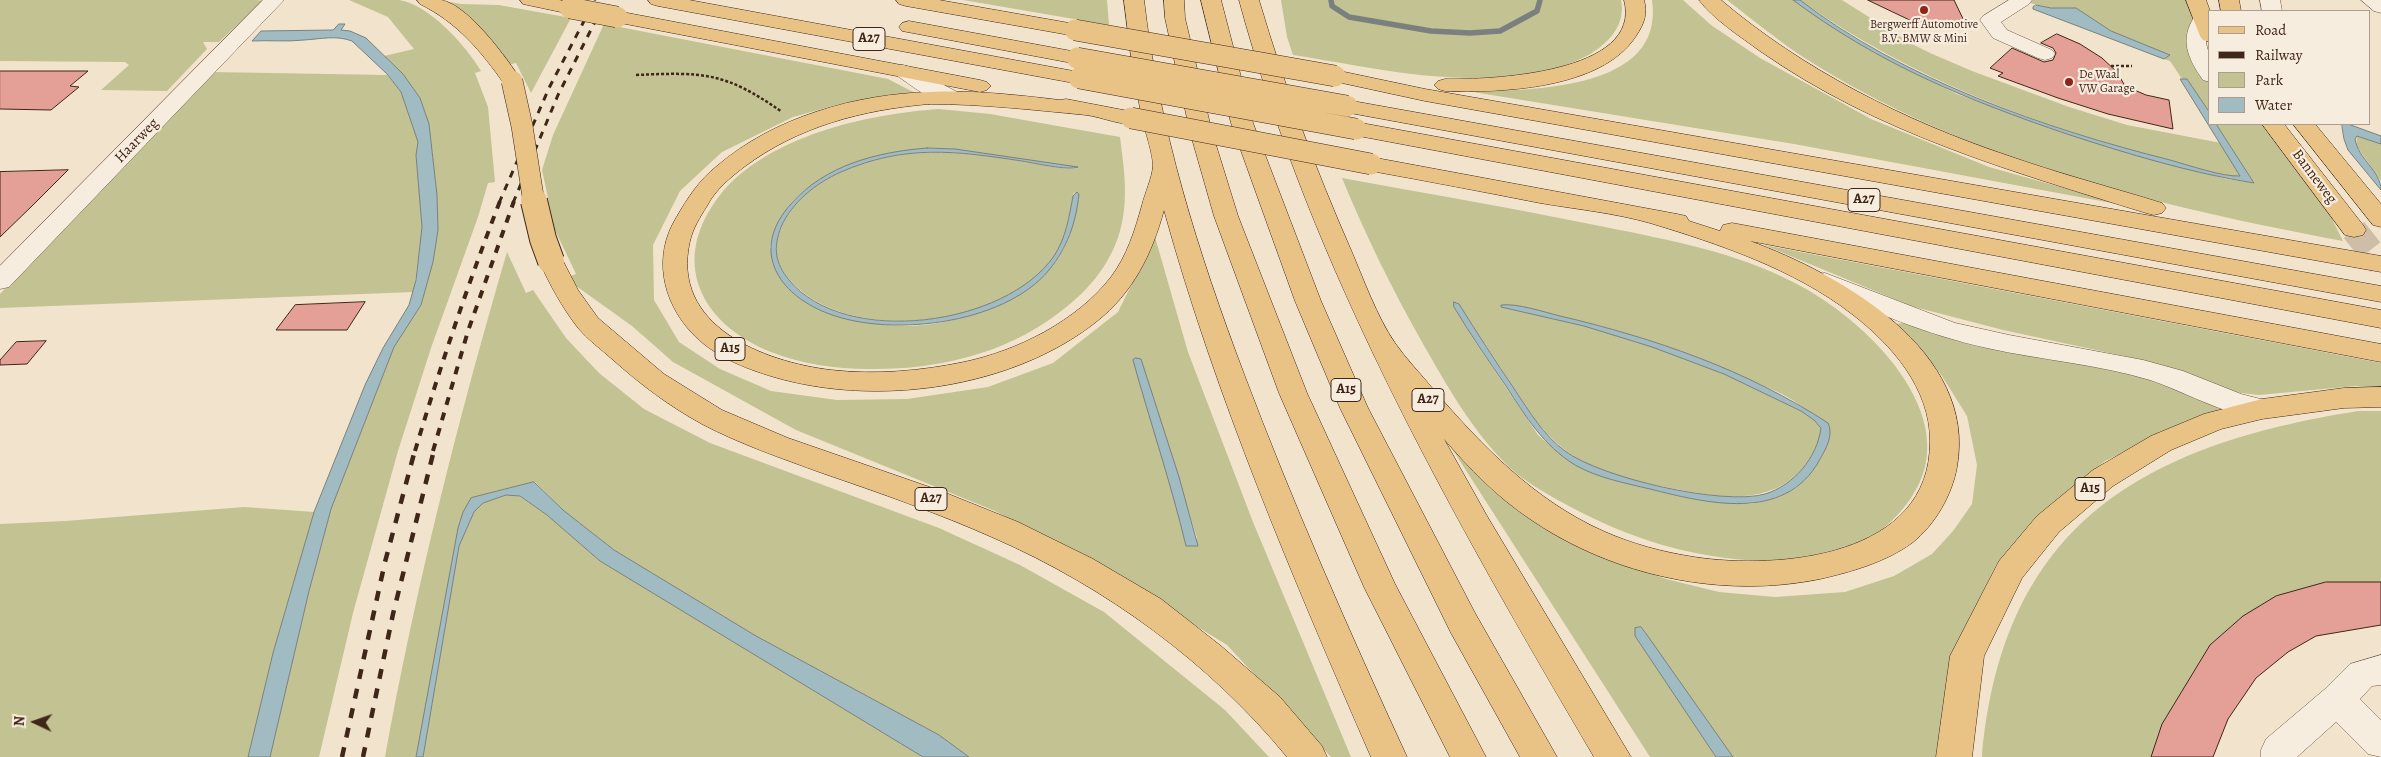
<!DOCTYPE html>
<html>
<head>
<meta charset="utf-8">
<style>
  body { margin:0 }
  #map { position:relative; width:2381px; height:757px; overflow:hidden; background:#f2e4cc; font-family:Alegreya,serif }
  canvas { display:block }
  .legend { position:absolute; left:2208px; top:10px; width:162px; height:115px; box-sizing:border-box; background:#f7edde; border:1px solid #ae9d8f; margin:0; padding:6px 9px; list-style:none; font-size:15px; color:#402619 }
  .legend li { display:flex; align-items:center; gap:10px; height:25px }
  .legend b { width:25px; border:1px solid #ae9d8f }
  .north { position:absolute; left:10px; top:697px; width:50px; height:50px; -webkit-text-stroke:4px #f7edde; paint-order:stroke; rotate:273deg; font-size:14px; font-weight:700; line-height:20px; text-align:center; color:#402619 }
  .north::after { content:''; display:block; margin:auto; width:18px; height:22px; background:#402619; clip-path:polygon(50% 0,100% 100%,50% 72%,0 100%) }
</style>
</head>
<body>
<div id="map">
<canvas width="2381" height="757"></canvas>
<ul class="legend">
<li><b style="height:6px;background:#e9c286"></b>Road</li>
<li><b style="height:6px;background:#402619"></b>Railway</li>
<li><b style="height:14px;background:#c2c292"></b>Park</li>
<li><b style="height:14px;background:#a0bcc2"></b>Water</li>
</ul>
<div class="north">N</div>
</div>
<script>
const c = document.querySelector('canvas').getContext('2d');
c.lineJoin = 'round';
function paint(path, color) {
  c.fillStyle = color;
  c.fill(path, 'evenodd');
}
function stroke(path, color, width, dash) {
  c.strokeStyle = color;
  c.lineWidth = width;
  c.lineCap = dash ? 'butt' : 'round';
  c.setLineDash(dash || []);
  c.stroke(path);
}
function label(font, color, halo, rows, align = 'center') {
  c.font = font + ' Alegreya,serif';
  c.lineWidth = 4.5;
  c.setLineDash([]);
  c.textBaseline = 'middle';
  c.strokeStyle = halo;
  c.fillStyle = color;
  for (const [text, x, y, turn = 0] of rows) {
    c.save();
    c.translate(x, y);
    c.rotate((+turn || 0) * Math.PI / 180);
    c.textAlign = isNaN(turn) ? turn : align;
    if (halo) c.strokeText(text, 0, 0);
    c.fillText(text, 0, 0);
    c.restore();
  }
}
const green = new Path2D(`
  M 0,0 L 257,0 L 263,1 L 219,42 L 203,42 L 207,49 L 167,91 L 101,90 L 129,65 L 125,62 L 0,61 Z
  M 349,0 C 365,0 383,0 399,0 C 429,4 467,47 481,71 L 475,73 L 488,107 L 495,182 L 488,183 L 478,217 L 431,348 L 398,451 L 353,613 L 319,757 L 270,757 L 309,591 L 331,509 L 394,347 L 421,305 L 433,262 L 438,230 L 437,195 L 429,124 L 420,98 L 403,74 L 384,56 L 414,49 L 388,17 Z
  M 438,0 L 461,4 L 499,5 L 571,18 L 531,93 L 516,63 L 508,65 C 492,34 467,19 438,0 Z
  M 963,0 L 1107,0 L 1109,25 Z
  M 1281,0 L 1621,0 C 1625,20 1615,36 1599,48 C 1576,65 1548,71 1521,75 C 1441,85 1370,67 1293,55 L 1287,37 Z
  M 1652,0 L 1683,0 L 1711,25 L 1760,58 L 1871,119 L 1989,167 L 2128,206 L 1794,144 L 1473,92 C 1533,89 1665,91 1652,0 Z
  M 1727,0 L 1793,0 L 1873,52 L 1957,94 L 2105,146 L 2227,179 L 2254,183 L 2216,124 L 2261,124 L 2330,215 L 2343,241 C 2157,206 1965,161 1803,57 C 1776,39 1752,19 1727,0 Z
  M 1800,0 L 1842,0 L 1910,43 L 1930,53 L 1972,71 L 2069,107 L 2127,125 L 2221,143 L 2240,176 C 2225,178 2187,165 2170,160 C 2039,127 1911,79 1800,0 Z
  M 2032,0 L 2187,0 L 2193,21 L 2210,54 L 2210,113 L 2187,79 L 2182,79 L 2170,61 L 2164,59 L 2170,55 L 2111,31 L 2076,8 L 2051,8 L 2030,3 Z
  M 604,24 L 888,79 L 917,94 L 884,96 L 836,105 L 793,117 L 722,152 L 680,191 L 653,245 L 654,300 L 679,342 L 720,369 L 771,391 L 837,400 L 907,399 L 988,387 L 1053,363 L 1118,312 L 1155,237 L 1188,352 L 1253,522 L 1351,757 L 1331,757 L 1227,645 L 1107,571 L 995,511 L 796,430 L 673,362 L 632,326 L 565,278 L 576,274 L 555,230 L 542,170 L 553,135 ZM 1141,360 L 1197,538 L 1186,546 Z
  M 212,72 L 387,75 L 401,92 L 418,142 L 416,155 L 422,227 L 414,292 L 0,308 L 0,294 Z
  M 939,109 L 990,114 L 1120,137 C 1124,169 1129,199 1120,231 C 1110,267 1085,294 1056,315 C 1002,355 935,370 868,369 C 835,369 802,364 771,352 C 699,323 669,260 720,195 C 767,136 867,114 939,109 ZM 927,148 L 955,149 L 1078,168 C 1064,171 1036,163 1022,161 C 961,152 910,145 851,168 C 822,179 793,198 781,228 C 773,248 775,263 789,279 C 846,347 1005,327 1054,257 C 1067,237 1069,215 1074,192 C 1079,205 1075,216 1071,229 C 1056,293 968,324 909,326 C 888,326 866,323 845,318 C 823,312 797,302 784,282 C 778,272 774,258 770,247 C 785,196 809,182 857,164 C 880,156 902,150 927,148 Z
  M 2357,136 L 2381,144 L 2381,181 L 2356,145 Z
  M 1342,178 C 1430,194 1517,209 1605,227 C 1669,240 1736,252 1795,283 C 1864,318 1968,416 1911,498 C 1900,514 1884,530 1867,540 C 1856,546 1842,548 1830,551 C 1818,554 1806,559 1793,561 C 1784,563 1773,561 1763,561 C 1691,558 1630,539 1567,505 C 1545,493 1521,480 1504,462 C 1470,427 1446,384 1422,342 C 1392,289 1365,234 1342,178 ZM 1457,302 L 1536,421 C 1551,439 1567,454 1588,465 C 1612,478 1639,482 1665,487 C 1712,496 1766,509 1802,469 C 1812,458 1819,444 1821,428 L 1814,420 L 1801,411 L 1724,374 L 1652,347 L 1584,326 L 1501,307 C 1586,318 1667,342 1745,378 C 1761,385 1779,391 1794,401 C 1807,409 1819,424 1830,434 L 1797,487 L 1779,497 L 1751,504 L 1699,500 L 1675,495 L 1595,474 L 1562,456 L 1538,435 L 1474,340 L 1454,307 Z
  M 1764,245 L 2381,363 L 2381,387 L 2356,386 L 2259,395 L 2224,391 L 2147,361 L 2003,330 L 1911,306 Z
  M 507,252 L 526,293 L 533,290 L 566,338 L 599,373 L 644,409 L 710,443 L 939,528 L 1020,565 L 1104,612 L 1225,710 L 1269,757 L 969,757 L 939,735 L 756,636 L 614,550 L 563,510 L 535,482 L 472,498 L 463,512 L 458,528 L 416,757 L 385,757 C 416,586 458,419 507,252 Z
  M 1904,323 L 2152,377 L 2225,410 L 2174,427 L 2105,461 L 2033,521 L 1996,565 L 1969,621 L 1941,757 L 1733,757 L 1641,627 L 1635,636 L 1716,757 L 1650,757 L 1433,419 L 1612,560 L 1666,579 L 1719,592 L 1775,597 L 1845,592 L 1894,576 L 1932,554 L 1953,531 L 1972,504 L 1977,465 L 1967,416 L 1942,376 L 1917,344 L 1896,324 Z
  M 2358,411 L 2381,411 L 2381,582 L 2326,582 L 2276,596 L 2243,616 L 2210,645 L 2162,724 L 2151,757 L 1982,757 C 2003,523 2144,445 2358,411 Z
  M 506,495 L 519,496 L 547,515 L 600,561 L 923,757 L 423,757 L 459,546 L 474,512 L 483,503 Z
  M 244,507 L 314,512 L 273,653 L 248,757 L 0,757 L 0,524 L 65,521 Z`);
const water = new Path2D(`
  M 1793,0 L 1800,0 C 1902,79 2046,129 2170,160 C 2188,165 2223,177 2240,176 L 2180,79 L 2187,79 L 2210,113 L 2210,124 L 2216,124 L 2254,183 C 2191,173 2128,154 2067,134 C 1967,100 1879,64 1793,0 Z
  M 2036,5 L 2051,8 L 2076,8 L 2111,31 L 2170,55 L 2164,59 L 2033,9 L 2033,7 Z
  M 339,24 L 345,24 L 341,30 L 350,31 L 366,38 L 403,74 L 420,98 L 429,124 L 437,195 L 438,230 L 433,262 L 421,305 L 394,347 L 331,509 L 309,591 L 270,757 L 248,757 L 273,653 L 314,512 L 365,385 L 383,348 L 409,305 L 416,280 L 422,227 L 416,155 L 418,142 L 401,92 L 387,74 L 352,41 C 336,35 321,39 304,40 C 287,42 269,40 252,41 L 261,31 L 333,30 Z
  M 2342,124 L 2348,124 L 2381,136 L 2381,144 L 2357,136 L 2355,139 C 2358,159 2381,171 2381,190 L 2348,150 L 2344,139 Z
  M 927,148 L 955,149 L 1078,167 C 1068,171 1035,163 1022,161 C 956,151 905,144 841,172 C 816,183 792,202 781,227 C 773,248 775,263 789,280 C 845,348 1006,326 1054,256 C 1066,238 1069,217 1073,196 L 1077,192 L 1079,194 C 1076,223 1067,248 1049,270 C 1004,325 885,339 822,311 C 774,290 752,247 791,204 C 825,165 877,152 927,148 Z
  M 1454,302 L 1459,304 C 1477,333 1496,362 1515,390 C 1529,411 1544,436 1565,451 C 1601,478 1723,506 1765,494 C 1794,485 1817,458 1821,428 L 1814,420 L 1801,411 L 1724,374 L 1652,347 L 1584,326 L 1501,307 L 1501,305 C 1517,303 1544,312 1560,316 C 1654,338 1747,370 1828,423 C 1834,436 1825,450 1819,461 C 1784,523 1706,503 1650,489 C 1625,483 1598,478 1575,465 C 1543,445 1526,417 1506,386 C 1488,360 1470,334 1454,307 Z
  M 1136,358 L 1141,359 L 1179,477 L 1198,546 L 1186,546 C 1171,483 1150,422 1133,360 Z
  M 534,482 L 563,510 L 614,550 L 756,636 L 939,735 L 969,757 L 923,757 L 600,561 L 547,515 L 520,496 L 506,495 L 483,503 L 474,512 L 459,546 L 423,757 L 416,757 L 458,528 L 463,512 L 471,498 Z
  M 1641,627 L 1647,635 L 1733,757 L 1716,757 L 1635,636 L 1635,628 Z`);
const stream = new Path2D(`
  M 1331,0 L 1332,6 L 1349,17 L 1431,31 L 1470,33 L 1500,31 L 1537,11 L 1540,0`);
const building = new Path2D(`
  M 1868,0 L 1954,0 L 1966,25 L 1912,21 Z
  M 2057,34 L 2080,44 L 2102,58 L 2117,72 L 2125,86 L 2146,95 L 2169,100 L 2173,129 L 2108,114 L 2058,98 L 1998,76 L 2003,73 L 1990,68 L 2012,48 L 2044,62 L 2053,60 L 2056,53 L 2053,48 L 2041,43 Z
  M 0,71 L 88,71 L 70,86 L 79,87 L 51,110 L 0,109 Z
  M 68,170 L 33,205 L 0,237 L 0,172 Z
  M 365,302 L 347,330 L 276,330 L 295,305 Z
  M 46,341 L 27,364 L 0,365 L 0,360 L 16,342 Z
  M 2326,582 L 2381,582 L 2381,625 L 2316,636 L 2288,652 L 2256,678 L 2228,719 L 2213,757 L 2151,757 L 2162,724 L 2210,645 L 2243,616 L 2276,596 Z`);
const majorTunnel = new Path2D(`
  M 2354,230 L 2381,264`);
const path = new Path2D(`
  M 2111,66 L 2132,66
  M 636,75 C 704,72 725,72 782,112`);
const minor = new Path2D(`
  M 263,0 L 284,0 L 9,287 L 0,289 L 0,266 Z
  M 2009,0 L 2032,0 L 2029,4 L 2001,22 L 2007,30 L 2052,50 L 2055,54 L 2052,58 L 2045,60 L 2038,58 L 1993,38 L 1980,20 L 1983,16 Z
  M 2260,0 L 2280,0 L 2282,11 L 2262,11 Z
  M 2361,0 L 2381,0 L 2381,13 L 2374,11 Z
  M 2202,14 L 2210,17 L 2206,43 L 2210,58 L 2210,82 L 2203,80 C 2188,59 2179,39 2195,16 Z
  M 903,65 L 910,67 L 959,93 L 962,98 L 959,103 C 937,108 913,86 896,75 L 893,71 L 896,67 Z
  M 1825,273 L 1955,323 L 2009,335 L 2143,360 L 2183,371 L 2241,394 L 2272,402 L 2276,409 L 2272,416 C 2242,425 2182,390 2150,380 C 2097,364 2041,360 1987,348 C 1927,335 1872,311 1816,287 L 1812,281 L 1816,275 Z
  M 2381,655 L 2381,685 L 2372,686 L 2360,699 L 2381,720 L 2381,757 L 2368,754 L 2336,722 L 2297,757 L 2261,757 L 2261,750 L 2266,739 L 2325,689 L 2350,664 Z`);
const major = new Path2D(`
  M 2186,0 L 2206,0 L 2210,11 L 2210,42 L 2203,40 L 2200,36 Z
  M 2219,0 L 2239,0 L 2241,11 L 2221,11 Z
  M 2262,124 L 2284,124 L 2363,225 L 2366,230 L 2363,235 L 2354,237 L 2345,235 Z
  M 2293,124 L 2315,124 L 2381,204 L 2381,227 L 2373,225 Z`);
const highway = new Path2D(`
  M 417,0 C 425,0 433,0 441,0 C 469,5 507,59 522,81 L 519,85 L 512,87 L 505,85 C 481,51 458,23 420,4 Z
  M 520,0 L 559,0 L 577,4 L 580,8 L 577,12 L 570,14 L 523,4 Z
  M 648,0 L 689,0 L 1079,72 L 1086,74 L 1089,78 L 1086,82 L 1079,84 L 658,6 L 651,4 Z
  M 896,0 L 939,0 L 1075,24 L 1082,26 L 1085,30 L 1082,34 L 1075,36 L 906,6 L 899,4 Z
  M 1124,0 L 1144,0 C 1159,129 1198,252 1244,374 C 1293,504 1349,631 1407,757 L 1371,757 C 1293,578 1216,398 1164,210 C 1152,254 1133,293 1096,322 C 1011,389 876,407 774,377 C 744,368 713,356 691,332 C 662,300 653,256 676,218 C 687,199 699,180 717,166 C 774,117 856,94 931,92 C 974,90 1017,95 1060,100 L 1066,99 L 1139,113 L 1142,118 L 1133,73 ZM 929,104 C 982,104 1034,110 1086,115 C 1103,117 1122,127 1139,123 L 1142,118 C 1145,131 1153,154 1153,166 C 1152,178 1145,193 1142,205 C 1135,230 1127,256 1111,277 C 1077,321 1017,351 964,362 C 921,371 875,375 831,370 C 764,362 670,326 690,241 C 693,228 700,217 707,206 C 715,190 731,177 744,167 C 799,126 862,110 929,104 Z
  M 1164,0 L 1184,0 L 1185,18 L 1212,132 L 1238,216 L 1307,393 L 1395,584 L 1486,757 L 1450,757 L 1364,587 L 1279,393 L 1214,216 L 1190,132 L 1165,18 Z
  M 1201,0 L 1221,0 L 1253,123 L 1321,301 L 1368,408 L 1475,613 L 1557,757 L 1520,757 L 1451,633 L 1340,408 L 1295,301 L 1231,123 Z
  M 1239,0 L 1259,0 C 1284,85 1315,168 1351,250 C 1363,278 1377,317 1395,343 C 1406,359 1421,374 1433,389 C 1482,446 1534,500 1603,531 C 1632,544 1662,552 1694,557 C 1780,570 1931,557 1930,441 C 1930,388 1892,345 1852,314 C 1794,269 1719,244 1650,223 C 1615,213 1575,209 1540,203 C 1484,192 1427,181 1371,171 L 1363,169 L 1360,164 L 1363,159 L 1371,157 L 1677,214 L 1686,216 L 1689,221 L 1720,231 L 1723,225 L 1732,223 L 2381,344 L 2381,362 L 1750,241 C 1840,274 1978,351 1957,467 C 1952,495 1935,525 1912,543 C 1886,562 1851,572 1820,579 C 1722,599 1613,576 1530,519 C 1497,497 1469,468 1444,439 L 1487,516 L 1631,757 L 1594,757 C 1452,515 1313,273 1239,0 Z
  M 1624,0 L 1644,0 C 1648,14 1644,24 1636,36 C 1602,89 1502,93 1445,91 L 1438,89 L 1434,85 L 1438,81 L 1445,79 C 1488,80 1644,74 1624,0 Z
  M 1699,0 L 1721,0 C 1802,69 1905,121 2006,155 C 2057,173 2110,187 2162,203 L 2166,208 L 2162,213 L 2154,215 L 2146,213 C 2011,171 1877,133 1760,51 C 1741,37 1713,19 1699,0 Z
  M 617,11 L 980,80 L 987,82 L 991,86 L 987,90 L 980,92 L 610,21 L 607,17 L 610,13 Z
  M 909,21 L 1077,52 L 1084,54 L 1087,58 L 1084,62 L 1077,64 L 902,31 L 899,27 L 902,23 Z
  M 1335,70 L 1425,89 L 2381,256 L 2381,272 L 1425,101 L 1328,80 L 1325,76 L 1328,72 Z
  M 1347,100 L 2381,286 L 2381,302 L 1339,111 L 1336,106 L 1339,101 Z
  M 1356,122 L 2381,310 L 2381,328 L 1348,134 L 1345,129 L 1348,124 Z
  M 551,253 L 560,255 L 578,290 L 598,318 L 664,374 L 722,410 L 788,438 L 941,491 L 1018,522 L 1093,559 L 1161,599 L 1221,646 L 1280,697 L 1322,746 L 1327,757 L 1287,757 C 1210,663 1106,587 994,538 C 938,513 880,493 822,473 C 781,458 740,444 702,424 C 669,406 640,384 612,359 C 601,349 588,340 578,328 C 562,307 550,285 539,261 L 542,255 Z
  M 2381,387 L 2381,407 L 2344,408 L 2262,419 L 2221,429 L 2171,450 L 2113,486 L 2059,532 L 2022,578 L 1984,656 L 1972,757 L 1936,757 L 1950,656 L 1999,561 L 2037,516 L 2093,470 L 2151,436 L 2204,414 L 2262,399 L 2344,388 Z`);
const railFar2 = new Path2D(`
  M 499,203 L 549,88 L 595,0
  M 513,203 L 558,95 L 606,0`);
const railFar1 = new Path2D(`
  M 415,451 C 440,367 468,284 500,201
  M 433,451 L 468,331 L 514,201`);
const rail = new Path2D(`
  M 342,757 L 385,562 L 415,450
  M 363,757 L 393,614 L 434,450`);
const highwayBridgeFar1 = new Path2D(`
  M 570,8 L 617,17
  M 1075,30 L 1335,76
  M 1077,58 L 1347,106
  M 1079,78 L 1356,129
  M 512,81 L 522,126 L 534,203
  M 1131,118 L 1371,164`);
const highwayBridge = new Path2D(`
  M 534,201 L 543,239 L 551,261`);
const markers = [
  [1924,10,5,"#8f2418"],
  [2069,82,5,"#8f2418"]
];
const farPoinames = [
  ["Bergwerff Automotive",1924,25],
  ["B.V. BMW & Mini",1924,39],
  ["De Waal",2079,75,"left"],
  ["VW Garage",2079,89,"left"]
];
const shields = [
  [869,39,32],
  [1864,200,32],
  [730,349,30],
  [1346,390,30],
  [1428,400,32],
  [2090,489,30],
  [931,499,32]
];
const shieldNames = [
  ["A27",869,39],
  ["A27",1864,200],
  ["A15",730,349],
  ["A15",1346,390],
  ["A27",1428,400],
  ["A15",2090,489],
  ["A27",931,499]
];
const streetNames = [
  ["Haarweg",137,141,-46],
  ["Banneweg",2314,177,53]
];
paint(green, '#c2c292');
paint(water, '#a0bcc2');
stroke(water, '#7a807e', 1);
stroke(stream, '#7a807e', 5.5);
paint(building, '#e49f97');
stroke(building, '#402619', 1);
stroke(majorTunnel, '#cebea8', 26, [26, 13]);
stroke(minor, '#6c5646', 1);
stroke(major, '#402619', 1);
stroke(highway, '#402619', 1);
stroke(path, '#402619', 2.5, [3, 2]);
paint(minor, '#f7edde');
paint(major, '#e9c286');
paint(highway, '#e9c286');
stroke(railFar2, '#402619', 3, [7, 7]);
stroke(railFar1, '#402619', 4, [8, 8]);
stroke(rail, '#402619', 4.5, [10, 10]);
stroke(highwayBridgeFar1, '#402619', 22, []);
stroke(highwayBridge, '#402619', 28, []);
stroke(highwayBridgeFar1, '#e9c286', 21);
stroke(highwayBridge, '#e9c286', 26);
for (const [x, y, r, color] of markers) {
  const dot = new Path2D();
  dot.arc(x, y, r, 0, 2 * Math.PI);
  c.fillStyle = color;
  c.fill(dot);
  stroke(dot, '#f7edde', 2);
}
label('12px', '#402619', '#f7edde', farPoinames);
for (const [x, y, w] of shields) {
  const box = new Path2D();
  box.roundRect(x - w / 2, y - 11.5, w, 23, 4);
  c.fillStyle = '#f7edde';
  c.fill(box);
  stroke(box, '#402619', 1);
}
label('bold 14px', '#402619', null, shieldNames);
label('15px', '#402619', '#f7edde', streetNames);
</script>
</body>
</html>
